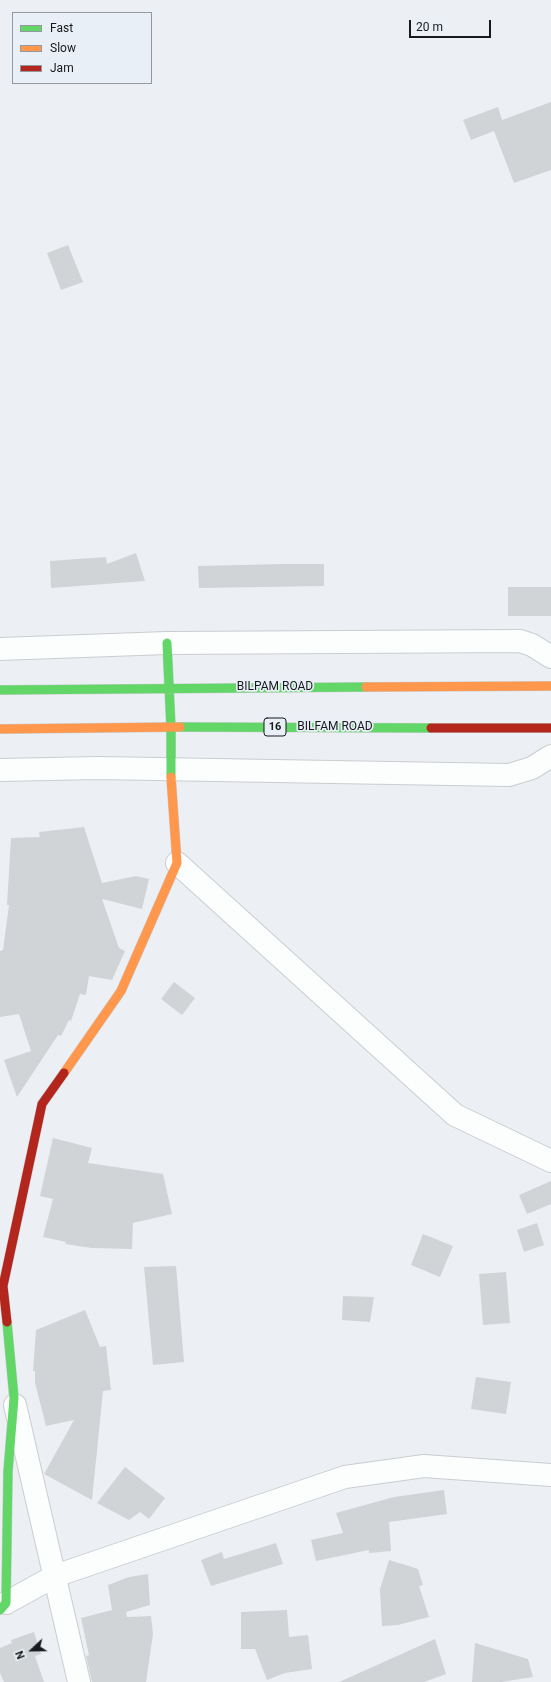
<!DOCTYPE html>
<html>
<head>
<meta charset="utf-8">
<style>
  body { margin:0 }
  #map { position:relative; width:551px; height:1682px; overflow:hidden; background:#ecf0f4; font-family:Roboto,sans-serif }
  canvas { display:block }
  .legend { position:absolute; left:12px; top:12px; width:140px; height:72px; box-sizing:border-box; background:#e9eff7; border:1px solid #95999f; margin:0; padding:5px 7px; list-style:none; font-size:12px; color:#17191c }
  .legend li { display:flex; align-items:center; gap:8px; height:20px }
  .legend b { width:20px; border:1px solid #95999f }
  .north { position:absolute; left:12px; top:1630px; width:40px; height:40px; -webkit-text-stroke:3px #e9eff7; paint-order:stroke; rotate:248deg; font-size:11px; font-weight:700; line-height:16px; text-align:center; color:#17191c }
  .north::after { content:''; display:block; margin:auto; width:14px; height:18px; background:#17191c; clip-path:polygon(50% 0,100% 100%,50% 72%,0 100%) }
  .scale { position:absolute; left:409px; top:20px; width:82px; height:18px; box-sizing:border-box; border:2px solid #17191c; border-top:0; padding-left:5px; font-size:12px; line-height:14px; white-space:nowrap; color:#17191c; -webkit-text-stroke:3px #e9eff7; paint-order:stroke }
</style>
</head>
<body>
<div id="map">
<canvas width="551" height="1682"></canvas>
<ul class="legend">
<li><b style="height:5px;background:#63d668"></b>Fast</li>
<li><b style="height:5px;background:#ff974d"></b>Slow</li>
<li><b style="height:5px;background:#b3261e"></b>Jam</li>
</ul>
<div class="north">N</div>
<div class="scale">20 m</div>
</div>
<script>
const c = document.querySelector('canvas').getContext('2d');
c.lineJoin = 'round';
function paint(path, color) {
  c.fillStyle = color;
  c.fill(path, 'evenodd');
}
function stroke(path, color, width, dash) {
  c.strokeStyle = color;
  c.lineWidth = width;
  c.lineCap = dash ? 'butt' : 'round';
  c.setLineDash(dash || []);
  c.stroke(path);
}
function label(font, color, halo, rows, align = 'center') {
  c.font = font + ' Roboto,sans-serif';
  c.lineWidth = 3.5;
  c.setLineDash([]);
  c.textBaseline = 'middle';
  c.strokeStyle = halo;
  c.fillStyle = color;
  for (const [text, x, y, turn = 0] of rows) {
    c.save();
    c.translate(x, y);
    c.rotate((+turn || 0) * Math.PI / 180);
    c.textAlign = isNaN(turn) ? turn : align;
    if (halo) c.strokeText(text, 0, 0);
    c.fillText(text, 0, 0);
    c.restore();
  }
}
const building = new Path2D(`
  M 551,102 L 551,170 L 514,183 L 494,131 L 471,140 L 463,120 L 498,107 L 502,120 Z
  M 68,245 L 83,282 L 61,290 L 47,253 Z
  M 136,553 L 145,581 L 51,588 L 50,561 L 106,557 L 107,564 Z
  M 285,564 L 324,564 L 324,586 L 199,588 L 198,566 Z
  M 508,587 L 551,587 L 551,616 L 508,616 Z
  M 84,827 L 102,883 L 136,876 L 149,879 L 142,909 L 102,899 L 119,948 L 125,951 L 112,980 L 89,976 L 86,995 L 80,994 L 71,1021 L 69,1020 L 61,1036 L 58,1035 L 17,1097 L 4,1060 L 31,1051 L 19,1014 L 0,1017 L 0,951 L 3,950 L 9,905 L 7,905 L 11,838 L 40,837 L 39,832 Z
  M 174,982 L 195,998 L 182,1015 L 161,999 Z
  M 53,1138 L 92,1148 L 88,1163 L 163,1174 L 172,1214 L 133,1223 L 132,1249 L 91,1248 L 65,1244 L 66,1242 L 43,1237 L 53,1199 L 40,1196 Z
  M 551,1181 L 551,1204 L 527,1214 L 519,1195 Z
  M 537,1223 L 544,1245 L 524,1252 L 517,1230 Z
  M 423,1234 L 453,1246 L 440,1277 L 411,1265 Z
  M 176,1266 L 184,1362 L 153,1365 L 144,1267 Z
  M 506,1272 L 510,1323 L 483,1325 L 479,1274 Z
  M 343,1296 L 374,1297 L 370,1322 L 342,1320 Z
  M 85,1310 L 100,1347 L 106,1346 L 111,1390 L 103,1391 L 92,1500 L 44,1474 L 74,1420 L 46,1426 L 35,1383 L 35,1371 L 33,1371 L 36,1330 Z
  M 476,1377 L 511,1382 L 506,1414 L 471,1409 Z
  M 125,1467 L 165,1498 L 149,1519 L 140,1512 L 129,1520 L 97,1503 Z
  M 444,1490 L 447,1514 L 389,1522 L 391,1551 L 369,1553 L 369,1550 L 316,1561 L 311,1540 L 343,1533 L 336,1513 L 394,1497 Z
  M 276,1543 L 283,1564 L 211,1586 L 201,1560 L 222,1552 L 224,1559 Z
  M 389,1560 L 418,1569 L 423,1585 L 419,1586 L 429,1617 L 398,1625 L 382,1626 L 380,1589 Z
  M 148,1574 L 150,1605 L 126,1612 L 127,1617 L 151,1616 L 153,1634 L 146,1682 L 92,1682 L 86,1656 L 89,1655 L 81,1618 L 112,1610 L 108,1585 L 129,1577 Z
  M 287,1610 L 289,1637 L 308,1635 L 312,1669 L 285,1673 L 267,1680 L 255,1649 L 241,1649 L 241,1612 Z
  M 34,1632 L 41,1654 L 35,1656 L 44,1682 L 4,1682 L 0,1673 L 0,1648 L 12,1643 L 11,1640 Z
  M 435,1639 L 446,1674 L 424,1682 L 339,1682 Z
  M 475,1643 L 528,1659 L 533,1677 L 501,1682 L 472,1682 Z`);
const street = new Path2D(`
  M 0,649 L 167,643 L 520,641 L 532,645 L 551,657
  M 0,770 L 98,768 L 509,775 L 532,768 L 551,756
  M 177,863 L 455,1115 L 551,1161
  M 15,1405 L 79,1682
  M 6,1603 L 55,1576 L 345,1477 L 424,1466 L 551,1475`);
const fast = new Path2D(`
  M 167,643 L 171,728 L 171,777
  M 0,690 L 366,687
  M 180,727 L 431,728
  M 0,1610 L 6,1603 L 8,1471 L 14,1398 L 7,1322`);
const slow = new Path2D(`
  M 366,687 L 551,686
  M 0,729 L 180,727
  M 64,1073 L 121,991 L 177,863 L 171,777`);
const jam = new Path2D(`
  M 431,728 L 551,728
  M 7,1322 L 3,1286 L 42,1104 L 64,1073`);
const shields = [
  [275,727,22]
];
const shieldNames = [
  ["16",275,727]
];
const streetNames = [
  ["BILPAM ROAD",275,687],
  ["BILFAM ROAD",335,727]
];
paint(building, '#d0d4d6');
stroke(street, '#cacdd0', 24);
stroke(fast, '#cacdd0', 10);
stroke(slow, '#cacdd0', 10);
stroke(jam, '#cacdd0', 10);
stroke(street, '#fcfdfd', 22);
stroke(fast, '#63d668', 9);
stroke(slow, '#ff974d', 9);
stroke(jam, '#b3261e', 9);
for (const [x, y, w] of shields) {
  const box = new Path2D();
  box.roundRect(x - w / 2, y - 9, w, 18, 3);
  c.fillStyle = '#e9eff7';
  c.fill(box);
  stroke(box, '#17191c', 1);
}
label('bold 11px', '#17191c', null, shieldNames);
label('12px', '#17191c', '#e9eff7', streetNames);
</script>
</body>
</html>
